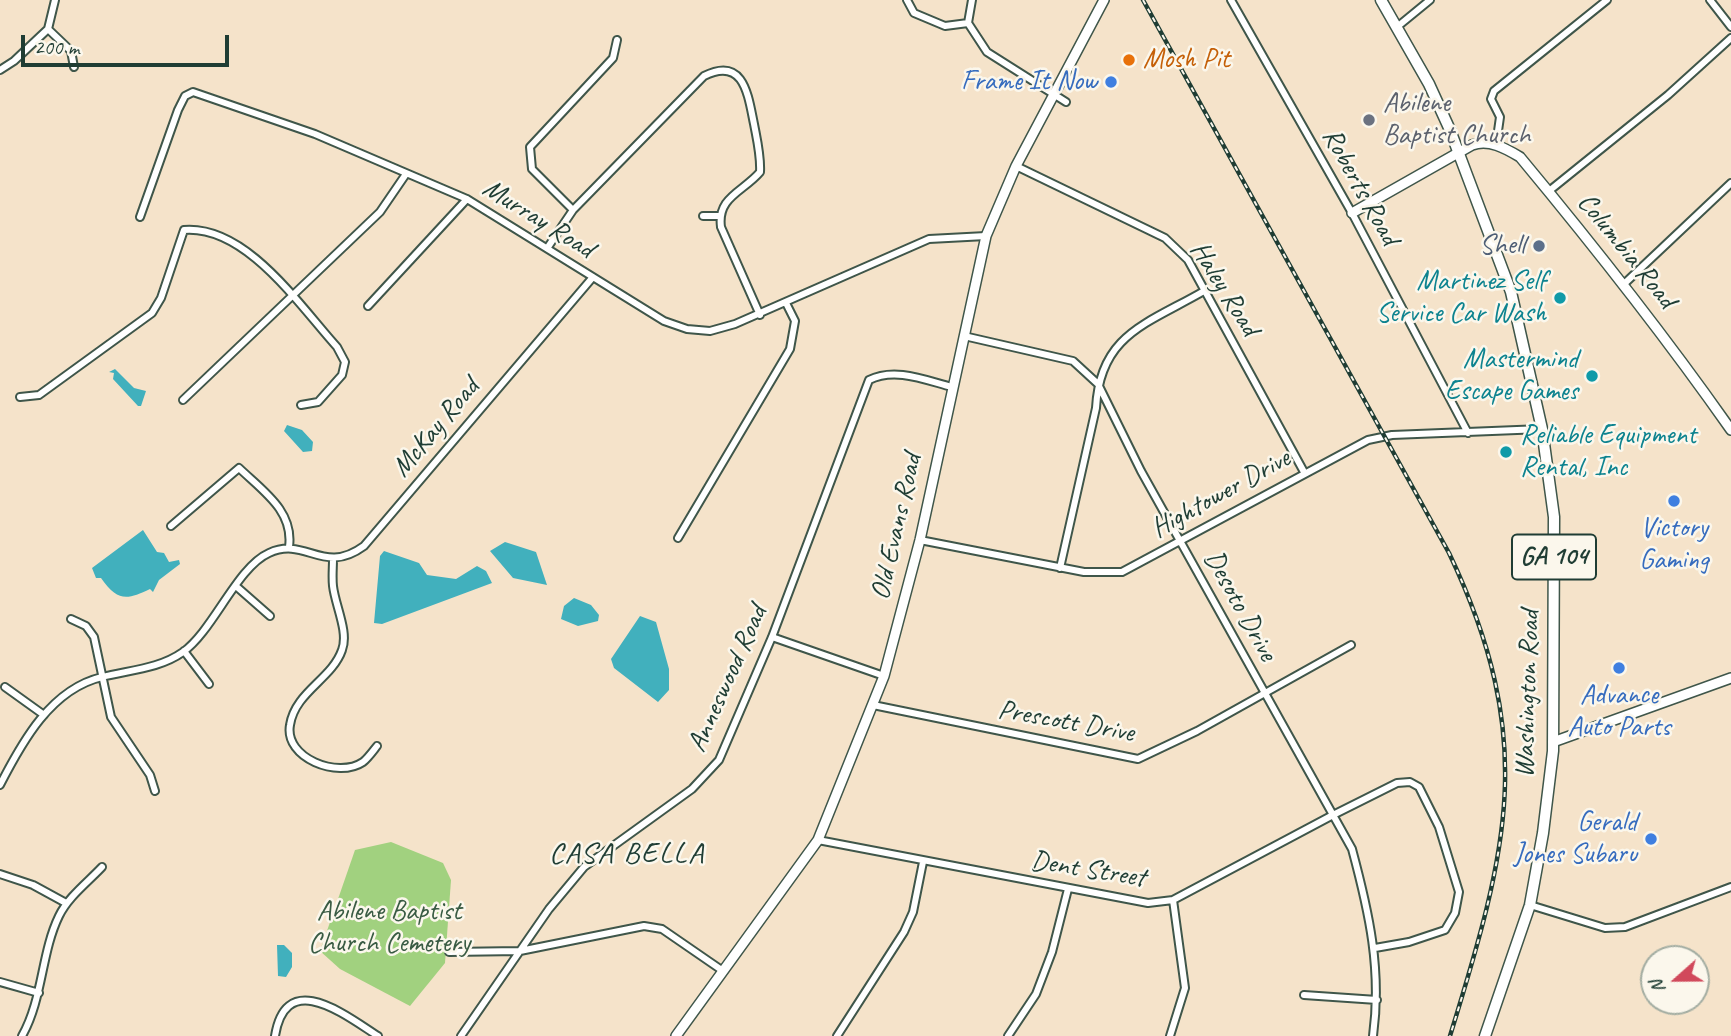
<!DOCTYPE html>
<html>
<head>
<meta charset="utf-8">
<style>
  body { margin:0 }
  #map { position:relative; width:1731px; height:1036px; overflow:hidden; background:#f5e3ca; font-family:Caveat,sans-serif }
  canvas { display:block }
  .north { position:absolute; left:1640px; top:945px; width:70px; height:70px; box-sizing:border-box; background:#fbf7ec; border:2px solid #a3ada2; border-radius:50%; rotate:249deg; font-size:19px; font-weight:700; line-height:28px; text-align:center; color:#1f3d34 }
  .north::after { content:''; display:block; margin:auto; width:24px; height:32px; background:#d1495b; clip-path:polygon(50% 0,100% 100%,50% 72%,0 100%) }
  .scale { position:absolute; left:21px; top:35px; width:208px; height:32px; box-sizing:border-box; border:4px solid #1f3d34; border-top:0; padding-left:9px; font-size:21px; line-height:24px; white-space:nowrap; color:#1f3d34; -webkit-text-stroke:5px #fbf7ec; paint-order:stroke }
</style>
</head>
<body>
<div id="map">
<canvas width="1731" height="1036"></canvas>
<div class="north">N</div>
<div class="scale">200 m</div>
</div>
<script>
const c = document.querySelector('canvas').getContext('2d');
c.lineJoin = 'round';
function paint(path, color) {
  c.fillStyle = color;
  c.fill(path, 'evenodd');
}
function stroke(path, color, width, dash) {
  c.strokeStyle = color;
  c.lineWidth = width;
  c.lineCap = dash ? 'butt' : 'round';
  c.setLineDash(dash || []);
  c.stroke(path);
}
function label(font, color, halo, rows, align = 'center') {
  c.font = font + ' Caveat,sans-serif';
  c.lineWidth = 5;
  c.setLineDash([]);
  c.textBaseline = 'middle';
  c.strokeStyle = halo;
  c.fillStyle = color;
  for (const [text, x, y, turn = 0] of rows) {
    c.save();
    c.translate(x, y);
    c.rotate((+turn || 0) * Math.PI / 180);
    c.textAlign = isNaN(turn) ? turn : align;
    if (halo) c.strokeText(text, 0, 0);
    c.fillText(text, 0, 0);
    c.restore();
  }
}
const green = new Path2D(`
  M 391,842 L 443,863 L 451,880 L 445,963 L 410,1006 L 340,969 L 320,951 L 355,850 Z`);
const water = new Path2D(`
  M 115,369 L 134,388 L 146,391 L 141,406 L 138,406 L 113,379 L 114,373 L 109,372 Z
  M 287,425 L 302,430 L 313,442 L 312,451 L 303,452 L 284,431 Z
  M 143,530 L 157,552 L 164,553 L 169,562 L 179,560 L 180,564 L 159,580 L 153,592 L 150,589 C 127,600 118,602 101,578 L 96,578 L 92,568 Z
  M 505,542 L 536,552 L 547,585 L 513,578 L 490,551 Z
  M 384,551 L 419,563 L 427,575 L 456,579 L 477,566 L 486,571 L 492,583 L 382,624 L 374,623 L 380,556 Z
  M 574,598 L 591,605 L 599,615 L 598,621 L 578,626 L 561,619 L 564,606 Z
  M 640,616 L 656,622 L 669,669 L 669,690 L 658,702 L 614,668 L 611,659 Z
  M 277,945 L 284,945 L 292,953 L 292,967 L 286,977 L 278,976 Z`);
const street = new Path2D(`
  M 907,0 L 914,13 L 945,26 L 968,23
  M 972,0 L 968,23 L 987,52 L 1066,102
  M 1231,0 L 1352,213 L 1468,433
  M 1710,0 L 1731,27
  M 1397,27 L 1430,0
  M 48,29 L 71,51 L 74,67
  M 0,70 L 14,61 L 48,29 L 55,0
  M 1496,145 L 1500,117 L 1491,99 L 1494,91 L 1607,0
  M 1016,166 L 1165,238 L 1188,260 L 1304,472
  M 1549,191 L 1668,95 L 1731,38
  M 573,210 L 532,169 L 530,147 L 613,58 L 617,40
  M 703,216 L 720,216
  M 140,217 L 178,110 L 185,96 L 193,92 L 315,134 L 467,199 L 664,321 L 687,329 L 710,331 L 735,324 L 929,239 L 986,236
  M 548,247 L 573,210 L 704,76 C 744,56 748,95 754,124 C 757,140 761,156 760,172 C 743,192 717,197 721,227 L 760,315
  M 1624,284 L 1731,183
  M 368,306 L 467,199
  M 964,336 L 1073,361 L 1098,384 L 1141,471 L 1352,849 C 1369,912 1382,970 1373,1036
  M 20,397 L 39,395 L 152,313 L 161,298 L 184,230 C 246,225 299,305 337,347 L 345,362 L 342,375 L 318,402 L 301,405
  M 183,400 L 380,212 L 406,174
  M 171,526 L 239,468 C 263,491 294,511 289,547
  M 678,538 L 790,349 L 795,321 L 786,303
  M 920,540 L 1084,572 L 1122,572 L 1368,440 L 1392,435 L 1542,429
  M 333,559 C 333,568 332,577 333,586 C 335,605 349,632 342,650 C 332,679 295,692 290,725 C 284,758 338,779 363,762 C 368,758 373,751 377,746
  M 1060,568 L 1096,408 C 1100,334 1147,324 1204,291
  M 237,587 L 270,616
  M 71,619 L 86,626 L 94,637 L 111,717 L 150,775 L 155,791
  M 772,637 L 884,676
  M 184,651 L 209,684
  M 5,687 L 44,715
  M 873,705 L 1138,759 L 1197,731 L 1351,645
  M 0,785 C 22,742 51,689 102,677 C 129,670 159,669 183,652 C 213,631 237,567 269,553 C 306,536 323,576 364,546 L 593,277
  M 818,840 L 1148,903 L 1173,900 L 1333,815 L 1397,783 L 1410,782 L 1419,787 L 1439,827 L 1459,892 L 1455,913 L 1445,930 L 1409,942 L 1375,948
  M 0,874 L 33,885 L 66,903
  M 1530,905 L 1605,928 L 1625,927 L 1731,887
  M 449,952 L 520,951 L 644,926 L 662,929 L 723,971
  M 0,982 L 39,993
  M 1304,995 L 1377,1000
  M 22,1036 C 43,999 41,953 59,916 C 68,897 88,882 102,867
  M 275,1036 C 286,968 345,1015 378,1036
  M 461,1036 L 549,909 L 584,867 L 692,789 L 719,760 L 772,637 L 869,380 C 895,367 925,380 952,387
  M 837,1036 L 904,932 L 913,912 L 923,862
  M 1008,1036 L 1036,994 L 1052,952 L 1068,889
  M 1170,1036 L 1185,988 L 1173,900`);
const secondary = new Path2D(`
  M 1352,213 L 1472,145 C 1489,139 1505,148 1520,157 C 1594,246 1665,336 1731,430
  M 1553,742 L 1731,678
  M 676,1036 L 818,840 L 884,676 L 920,540 L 986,236 L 1016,166 L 1104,0`);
const primary = new Path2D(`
  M 1381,0 L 1429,84 L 1450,130 L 1511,292 L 1542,429 L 1554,517 L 1553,751 L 1543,833 L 1530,905 L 1485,1036`);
const rail = new Path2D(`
  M 1143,0 L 1449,553 C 1538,740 1508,848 1450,1036`);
const markers = [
  [1129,60,7,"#e8710a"],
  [1111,82,7,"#3f7fe0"],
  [1369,120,7,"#6b7280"],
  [1539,246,7,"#5c6f8a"],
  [1560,298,7,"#0f9aa8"],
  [1592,376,7,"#0f9aa8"],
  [1506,452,7,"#0f9aa8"],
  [1674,501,7,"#3f7fe0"],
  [1619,668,7,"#3f7fe0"],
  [1651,839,7,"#3f7fe0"]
];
const shields = [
  [1554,557,84]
];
const shieldNames = [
  ["GA 104",1554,557]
];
const foodNames = [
  ["Mosh Pit",1143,60]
];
const shopNames = [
  ["Frame It Now",1097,82],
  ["Victory",1674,529,"center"],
  ["Gaming",1674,561,"center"],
  ["Advance",1619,696,"center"],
  ["Auto Parts",1619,728,"center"],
  ["Gerald",1637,823],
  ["Jones Subaru",1637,855]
];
const worshipNames = [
  ["Abilene",1383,104],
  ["Baptist Church",1383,136]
];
const streetNames = [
  ["Roberts Road",1360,187,61],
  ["Murray Road",538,219,32],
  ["Columbia Road",1626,251,51],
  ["Haley Road",1224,289,58],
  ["McKay Road",436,428,-50],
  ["Hightower Drive",1221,494,-29],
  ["Old Evans Road",897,527,-77],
  ["Desoto Drive",1240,606,61],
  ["Anneswood Road",728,679,-66],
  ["Washington Road",1528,694,-88],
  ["Prescott Drive",1066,722,10],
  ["Dent Street",1088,870,9]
];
const serviceNames = [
  ["Shell",1525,246]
];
const cultureNames = [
  ["Martinez Self",1546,282],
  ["Service Car Wash",1546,314],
  ["Mastermind",1578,360],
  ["Escape Games",1578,392],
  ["Reliable Equipment",1520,436,"left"],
  ["Rental, Inc",1520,468,"left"]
];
const parkNames = [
  ["Abilene Baptist",389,912],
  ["Church Cemetery",389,944]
];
const neighbourhoodNames = [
  ["CASA BELLA",627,854]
];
paint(green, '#a1d17f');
paint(water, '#41b0bd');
stroke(street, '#3f564a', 10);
stroke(secondary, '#3f564a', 12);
stroke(primary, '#3f564a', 13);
stroke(street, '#fff', 6);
stroke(secondary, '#fff', 9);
stroke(primary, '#fff', 10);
stroke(rail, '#1f3d34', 4.5);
stroke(rail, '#fbf7ec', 2, [5]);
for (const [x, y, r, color] of markers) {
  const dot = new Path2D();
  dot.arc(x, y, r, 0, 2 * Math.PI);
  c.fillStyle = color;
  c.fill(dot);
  stroke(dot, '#fbf7ec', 2.5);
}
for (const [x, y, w] of shields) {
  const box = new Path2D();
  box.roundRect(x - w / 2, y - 22.5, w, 45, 5);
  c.fillStyle = '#fbf7ec';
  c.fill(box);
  stroke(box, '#1f3d34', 2);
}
label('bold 26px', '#1f3d34', null, shieldNames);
label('28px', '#c56008', '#fbf7ec', foodNames, 'left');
label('28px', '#366cbe', '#fbf7ec', shopNames, 'right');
label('28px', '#5b616d', '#fbf7ec', worshipNames, 'left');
label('28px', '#1f3d34', '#fbf7ec', streetNames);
label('28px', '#4e5e75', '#fbf7ec', serviceNames, 'right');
label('28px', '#0d838f', '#fbf7ec', cultureNames, 'right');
label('28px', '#395b43', '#fbf7ec', parkNames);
c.letterSpacing = '2px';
label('30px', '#1f3d34', '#fbf7ec', neighbourhoodNames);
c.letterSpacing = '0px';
</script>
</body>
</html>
